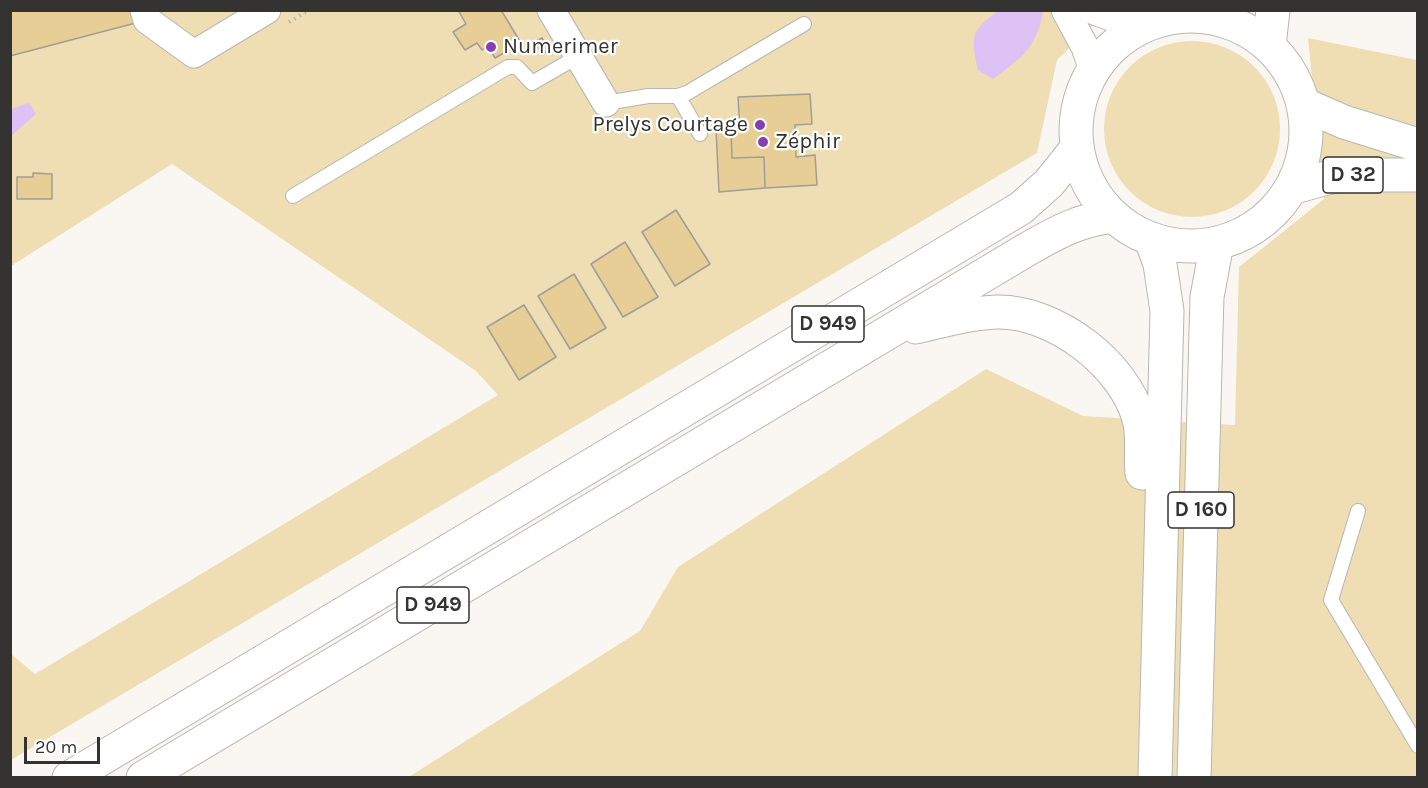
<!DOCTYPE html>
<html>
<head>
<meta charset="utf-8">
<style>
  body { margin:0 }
  #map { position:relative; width:1428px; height:788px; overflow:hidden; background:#faf7f2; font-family:Karla,sans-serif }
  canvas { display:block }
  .frame { position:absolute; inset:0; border:12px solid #343331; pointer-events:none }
  .scale { position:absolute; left:24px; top:737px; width:76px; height:27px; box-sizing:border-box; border:3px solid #343331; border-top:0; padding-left:8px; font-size:18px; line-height:21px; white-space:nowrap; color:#343331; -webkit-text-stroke:4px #fff; paint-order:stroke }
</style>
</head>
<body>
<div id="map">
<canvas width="1428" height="788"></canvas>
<div class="frame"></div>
<div class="scale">20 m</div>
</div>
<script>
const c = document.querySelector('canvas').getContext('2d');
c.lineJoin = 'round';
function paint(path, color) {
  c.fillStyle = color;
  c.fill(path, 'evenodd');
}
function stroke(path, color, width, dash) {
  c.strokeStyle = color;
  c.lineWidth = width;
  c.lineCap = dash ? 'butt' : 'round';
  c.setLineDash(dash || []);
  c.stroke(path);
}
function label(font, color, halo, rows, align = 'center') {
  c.font = font + ' Karla,sans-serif';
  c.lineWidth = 4.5;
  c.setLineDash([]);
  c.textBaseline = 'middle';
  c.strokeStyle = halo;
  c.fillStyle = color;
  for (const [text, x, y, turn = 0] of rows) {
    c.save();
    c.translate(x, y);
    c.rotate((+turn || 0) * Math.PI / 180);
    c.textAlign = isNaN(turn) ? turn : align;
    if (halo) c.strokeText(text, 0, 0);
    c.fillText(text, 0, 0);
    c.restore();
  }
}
const green = new Path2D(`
  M 11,11 L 1107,11 L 1057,60 L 1037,153 L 11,760 L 11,654 L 35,674 L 498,395 L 476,371 L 172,164 L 11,266 Z
  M 1308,38 L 1417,60 L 1417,777 L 407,778 L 640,631 L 678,567 L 986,369 L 1083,416 L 1235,425 L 1239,267 L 1324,199 Z
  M1104 129a88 88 0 1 1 176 0a88 88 0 1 1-176 0Z`);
const water = new Path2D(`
  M 999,10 L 1041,11 L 1043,13 C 1035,50 1021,58 993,79 L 978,70 C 970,34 971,32 999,10 Z
  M 29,103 L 36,114 L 11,136 L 11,109 Z`);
const building = new Path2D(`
  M 10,10 L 144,10 L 147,20 L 10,56 Z
  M 458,10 L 501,10 L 521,43 L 495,58 L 488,46 L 482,50 L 477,43 L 465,50 L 453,32 L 466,24 Z
  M 542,38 L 549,50 L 542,55 L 535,42 Z
  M 810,94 L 812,124 L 795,125 L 796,157 L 815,155 L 817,185 L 765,188 L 764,157 L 732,158 L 731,129 L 740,128 L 738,97 Z
  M 716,129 L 731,129 L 732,158 L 764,157 L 765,188 L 719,192 Z
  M 33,173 L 52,174 L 52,199 L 17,199 L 17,177 L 33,177 Z
  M 676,210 L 710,264 L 675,286 L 642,232 Z
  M 625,242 L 658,297 L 623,317 L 591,264 Z
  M 574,274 L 606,328 L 570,349 L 538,296 Z
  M 524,305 L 556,357 L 519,380 L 487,327 Z`);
const path = new Path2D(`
  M 289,22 L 309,10`);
const service = new Path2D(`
  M 678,96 L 700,134
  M 606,103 L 648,96 L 678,96 L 687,93 L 804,24
  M 293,196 L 508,67 L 517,67 L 532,83 L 577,57
  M 1358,511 L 1331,600 L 1418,746`);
const minor = new Path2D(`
  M 144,10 L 147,20 L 194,54 L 267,10
  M 551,10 L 606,103
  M 1065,10 L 1085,47 L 1093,71
  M 1092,10 L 1140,28`);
const primary = new Path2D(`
  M 1303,104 L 1344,122 L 1418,145
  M 1291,188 L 1330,177 L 1347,175 L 1418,175`);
const trunk = new Path2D(`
  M1076 131a115 115 0 1 1 230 0a115 115 0 1 1-230 0Z
  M 1269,46 L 1273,10
  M 1151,239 L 1160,264 L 1167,311 L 1155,778
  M 916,327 C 942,321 969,313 997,312 C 1055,311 1124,364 1139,419 C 1144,436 1140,455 1142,473
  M 69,778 L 1021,208 L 1049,183 L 1077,148
  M 143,778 L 1026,250 C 1056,233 1078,220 1113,216
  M 1194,778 L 1206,331 L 1207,297 L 1217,243`);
const markers = [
  [491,47,6,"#843fb2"],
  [760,125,6,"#843fb2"],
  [763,142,6,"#843fb2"]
];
const shields = [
  [1353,175,60],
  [828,324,72],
  [1201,510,66],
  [433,605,72]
];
const shieldNames = [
  ["D 32",1353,175],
  ["D 949",828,324],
  ["D 160",1201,510],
  ["D 949",433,605]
];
const poiNames = [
  ["Numerimer",503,47],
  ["Prelys Courtage",748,125,"right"],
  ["Zéphir",775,142]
];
paint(green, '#efddb4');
paint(water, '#dec2f5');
paint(building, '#e6ce96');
stroke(building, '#a09e98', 1.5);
stroke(service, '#b8b6b0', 16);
stroke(minor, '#b8b6b0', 29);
stroke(primary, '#b8b6b0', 35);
stroke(trunk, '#b8b6b0', 35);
stroke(path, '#b9b7b3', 4, [1.5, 4.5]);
stroke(service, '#fff', 14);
stroke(minor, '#fff', 27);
stroke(primary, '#fff', 33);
stroke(trunk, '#fff', 33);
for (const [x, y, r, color] of markers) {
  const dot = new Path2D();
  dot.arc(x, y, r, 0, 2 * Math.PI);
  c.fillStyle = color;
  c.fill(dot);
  stroke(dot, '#fff', 2);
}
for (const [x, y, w] of shields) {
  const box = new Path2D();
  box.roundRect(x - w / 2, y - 18, w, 36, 4.5);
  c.fillStyle = '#fff';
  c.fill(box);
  stroke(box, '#343331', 1.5);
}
label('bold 21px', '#343331', null, shieldNames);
label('22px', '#343331', '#fff', poiNames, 'left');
</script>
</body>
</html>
